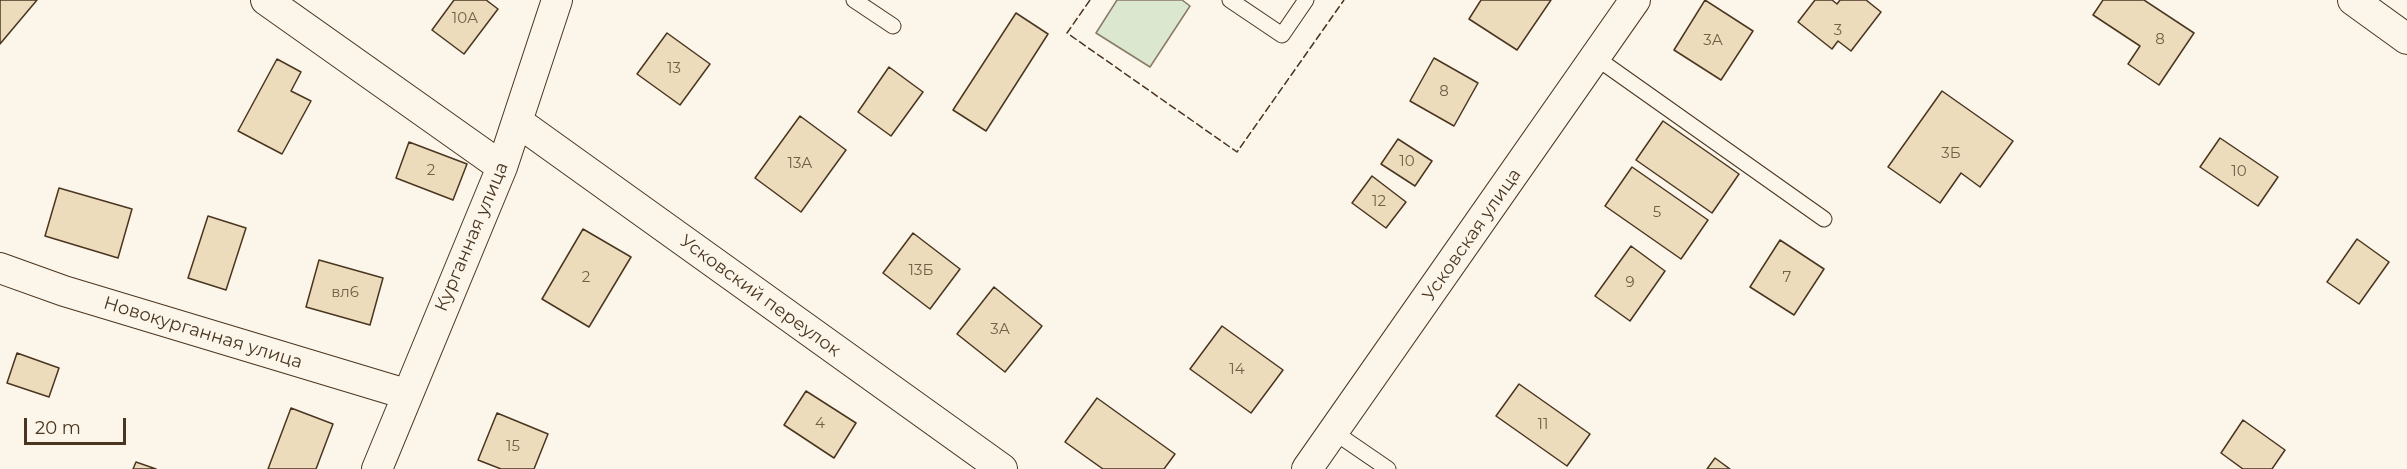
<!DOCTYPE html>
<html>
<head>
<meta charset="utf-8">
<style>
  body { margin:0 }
  #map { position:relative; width:2407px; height:469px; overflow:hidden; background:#fbf6e9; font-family:Montserrat,sans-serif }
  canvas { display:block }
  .scale { position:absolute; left:24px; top:418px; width:102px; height:27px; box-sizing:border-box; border:3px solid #4a3520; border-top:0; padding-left:8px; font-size:18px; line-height:21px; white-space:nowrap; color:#4a3520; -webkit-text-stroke:4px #fbf6e9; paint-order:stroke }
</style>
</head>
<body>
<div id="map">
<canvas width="2407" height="469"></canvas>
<div class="scale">20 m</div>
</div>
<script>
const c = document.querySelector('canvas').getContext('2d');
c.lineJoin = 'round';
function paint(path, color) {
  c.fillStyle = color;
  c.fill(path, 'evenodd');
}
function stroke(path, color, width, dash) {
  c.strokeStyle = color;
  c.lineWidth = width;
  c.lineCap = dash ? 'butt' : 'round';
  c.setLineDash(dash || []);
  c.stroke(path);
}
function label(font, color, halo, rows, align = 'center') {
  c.font = font + ' Montserrat,sans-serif';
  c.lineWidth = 4.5;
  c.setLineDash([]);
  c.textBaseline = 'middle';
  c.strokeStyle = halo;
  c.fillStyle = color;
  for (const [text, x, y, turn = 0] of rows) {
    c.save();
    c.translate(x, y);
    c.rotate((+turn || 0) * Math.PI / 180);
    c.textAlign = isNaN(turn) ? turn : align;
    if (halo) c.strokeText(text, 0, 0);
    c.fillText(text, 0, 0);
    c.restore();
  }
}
const green = new Path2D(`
  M 1117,0 L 1182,0 L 1190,6 L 1150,67 L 1096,33 Z`);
const building = new Path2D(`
  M 0,0 L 37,0 L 0,44 Z
  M 454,0 L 486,0 L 498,9 L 464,54 L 432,30 Z
  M 1481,0 L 1551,0 L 1517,50 L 1469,19 Z
  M 1705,0 L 1753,31 L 1721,80 L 1674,50 Z
  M 1815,0 L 1832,0 L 1837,4 L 1840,0 L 1866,0 L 1881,12 L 1851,51 L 1838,41 L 1832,49 L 1798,22 Z
  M 2103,0 L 2144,0 L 2194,33 L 2159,85 L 2128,64 L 2140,46 L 2093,15 Z
  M 1016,13 L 1048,34 L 986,131 L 953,110 Z
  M 667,33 L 710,64 L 680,105 L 637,74 Z
  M 1434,58 L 1478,83 L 1454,126 L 1410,101 Z
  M 277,59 L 301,72 L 291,91 L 311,101 L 282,154 L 238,131 Z
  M 889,67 L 923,92 L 891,136 L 858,112 Z
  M 1942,91 L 2013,141 L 1980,187 L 1961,173 L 1940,203 L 1888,167 Z
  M 800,116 L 846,150 L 801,212 L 755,178 Z
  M 1663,121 L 1739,174 L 1712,213 L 1636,160 Z
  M 2220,138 L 2278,177 L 2258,206 L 2200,167 Z
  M 1398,139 L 1432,161 L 1415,186 L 1381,164 Z
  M 409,142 L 467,164 L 453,200 L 396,178 Z
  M 1632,167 L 1708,220 L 1681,259 L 1605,206 Z
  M 1372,176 L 1406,202 L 1386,228 L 1352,203 Z
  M 59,188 L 132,209 L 118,258 L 45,236 Z
  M 208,216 L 246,228 L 226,290 L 188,278 Z
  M 583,229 L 631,257 L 589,327 L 542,299 Z
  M 913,233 L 960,269 L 930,309 L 883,273 Z
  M 2357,239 L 2389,262 L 2359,304 L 2327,282 Z
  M 1780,240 L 1824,269 L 1794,315 L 1750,287 Z
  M 1631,246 L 1665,271 L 1630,321 L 1595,296 Z
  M 319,260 L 383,278 L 370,325 L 306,307 Z
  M 994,287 L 1042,326 L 1005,372 L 957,334 Z
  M 1222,326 L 1283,370 L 1251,413 L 1190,369 Z
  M 17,353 L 59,368 L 49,397 L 7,383 Z
  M 1519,384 L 1590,434 L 1567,466 L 1496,416 Z
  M 806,391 L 856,423 L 834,458 L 784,425 Z
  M 1097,398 L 1175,454 L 1164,469 L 1103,469 L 1065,442 Z
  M 291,408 L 333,424 L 316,469 L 268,469 Z
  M 497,413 L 548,434 L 534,469 L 501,469 L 478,460 Z
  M 2243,420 L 2285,450 L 2272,469 L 2243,469 L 2221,453 Z
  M 1715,458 L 1730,469 L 1707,469 Z
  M 136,462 L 156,469 L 133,469 Z`);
const lane = new Path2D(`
  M 854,0 L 893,26
  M 1230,0 L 1282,35 L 1306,0
  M 1595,57 L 1824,219
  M 1334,432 L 1388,469`);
const street = new Path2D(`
  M 266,0 L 502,167
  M 2353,0 L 2407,39
  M 518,122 L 1002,469
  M 0,268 L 64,291 L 406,394
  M 377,469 L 502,167 L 557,0
  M 1307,469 L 1635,0`);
const fence = new Path2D(`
  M 1090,0 L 1067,33 L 1237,152 L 1344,0`);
const numberNames = [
  ["10А",465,19],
  ["3",1838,31],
  ["8",2160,40],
  ["3А",1713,41],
  ["13",674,69],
  ["8",1444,92],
  ["3Б",1951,154],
  ["10",1407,162],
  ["13А",800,164],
  ["2",431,171],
  ["10",2239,172],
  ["12",1379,202],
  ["5",1657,213],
  ["13Б",921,271],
  ["2",586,278],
  ["7",1787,278],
  ["9",1630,283],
  ["вл6",345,293],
  ["3А",1000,330],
  ["14",1237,370],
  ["4",820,424],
  ["11",1543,425],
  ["15",513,447]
];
const streetNames = [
  ["Усковская улица",1472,235,-55],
  ["Курганная улица",472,237,-67],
  ["Усковский переулок",760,296,36],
  ["Новокурганная улица",203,333,17]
];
paint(green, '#dce7d0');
stroke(green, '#887966', 1.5);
paint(building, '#ecdcbc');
stroke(building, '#4a3520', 1.5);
stroke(lane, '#4a3520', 17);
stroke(street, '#4a3520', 32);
stroke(lane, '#fbf6e9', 15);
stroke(street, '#fbf6e9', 30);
stroke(fence, '#4a3520', 1.5, [8, 3]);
label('15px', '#725f47', null, numberNames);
label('18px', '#4a3520', '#fbf6e9', streetNames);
</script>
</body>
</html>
